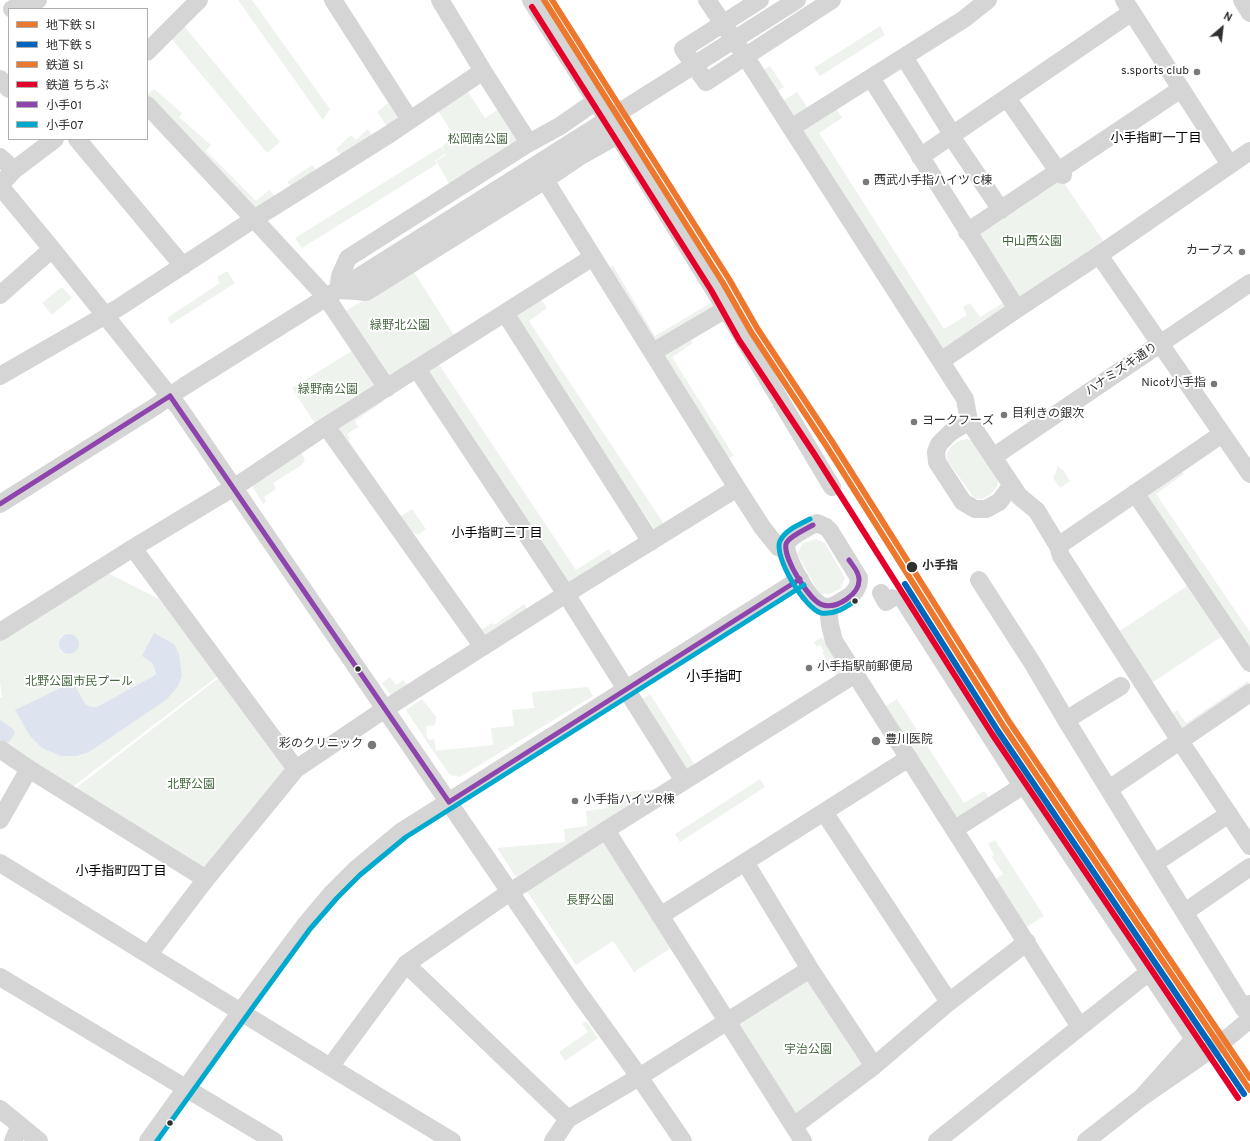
<!DOCTYPE html>
<html>
<head>
<meta charset="utf-8">
<style>
  body { margin:0 }
  #map { position:relative; width:1250px; height:1141px; overflow:hidden; background:#fff; font-family:Overpass,"Noto Sans JP",sans-serif }
  canvas { display:block }
  .legend { position:absolute; left:8px; top:8px; width:140px; height:132px; box-sizing:border-box; background:#fff; border:1px solid #adadad; margin:0; padding:5px 7px; list-style:none; font-size:12px; color:#313131 }
  .legend li { display:flex; align-items:center; gap:8px; height:20px }
  .legend b { width:20px; border:1px solid #adadad }
  .north { position:absolute; left:1202px; top:8px; width:40px; height:40px; -webkit-text-stroke:3px #fff; paint-order:stroke; rotate:28deg; font-size:11px; font-weight:700; line-height:16px; text-align:center; color:#313131 }
  .north::after { content:''; display:block; margin:auto; width:14px; height:18px; background:#313131; clip-path:polygon(50% 0,100% 100%,50% 72%,0 100%) }
</style>
</head>
<body>
<div id="map">
<canvas width="1250" height="1141"></canvas>
<ul class="legend">
<li><b style="height:5px;background:#ed772d"></b>地下鉄 SI</li>
<li><b style="height:5px;background:#0065bd"></b>地下鉄 S</li>
<li><b style="height:5px;background:#ed772d"></b>鉄道 SI</li>
<li><b style="height:5px;background:#e4002b"></b>鉄道 ちちぶ</li>
<li><b style="height:5px;background:#8e44ad"></b>小手01</li>
<li><b style="height:5px;background:#00a9ce"></b>小手07</li>
</ul>
<div class="north">N</div>
</div>
<script>
const c = document.querySelector('canvas').getContext('2d');
c.lineJoin = 'round';
function paint(path, color) {
  c.fillStyle = color;
  c.fill(path, 'evenodd');
}
function stroke(path, color, width, dash) {
  c.strokeStyle = color;
  c.lineWidth = width;
  c.lineCap = dash ? 'butt' : 'round';
  c.setLineDash(dash || []);
  c.stroke(path);
}
function label(font, color, halo, rows, align = 'center') {
  c.font = font + ' Overpass,"Noto Sans JP",sans-serif';
  c.lineWidth = 4;
  c.setLineDash([]);
  c.textBaseline = 'middle';
  c.strokeStyle = halo;
  c.fillStyle = color;
  for (const [text, x, y, turn = 0] of rows) {
    c.save();
    c.translate(x, y);
    c.rotate((+turn || 0) * Math.PI / 180);
    c.textAlign = isNaN(turn) ? turn : align;
    if (halo) c.strokeText(text, 0, 0);
    c.fillText(text, 0, 0);
    c.restore();
  }
}
const green = new Path2D(`
  M 238,0 L 252,0 L 330,109 L 323,120 Z
  M 184,26 L 280,142 L 267,153 L 170,37 Z
  M 880,26 L 885,35 L 820,76 L 814,68 Z
  M 770,66 L 784,87 L 775,92 L 761,71 Z
  M 154,89 L 182,113 L 179,117 L 211,145 L 206,151 L 256,201 L 269,190 L 278,199 L 256,213 L 147,95 Z
  M 468,92 L 485,118 L 502,107 L 523,141 L 451,187 L 436,161 L 446,155 L 445,154 L 435,161 L 437,164 L 302,248 L 295,238 L 441,147 L 445,154 L 442,146 L 455,137 L 438,111 Z
  M 797,92 L 809,110 L 797,118 L 791,116 L 781,102 Z
  M 388,103 L 399,120 L 388,128 L 377,112 Z
  M 835,107 L 842,118 L 819,133 L 944,329 L 967,315 L 963,307 L 970,303 L 980,317 L 1006,301 L 1005,309 L 945,351 L 801,133 L 803,127 Z
  M 368,129 L 374,138 L 343,157 L 336,149 L 351,135 L 356,140 Z
  M 312,165 L 319,172 L 294,189 L 287,182 Z
  M 1060,177 L 1104,242 L 1020,298 L 978,239 L 979,231 Z
  M 613,266 L 655,336 L 714,301 L 717,306 L 654,344 L 608,269 Z
  M 412,269 L 457,340 L 388,384 L 343,313 Z
  M 227,271 L 235,283 L 171,324 L 167,318 L 220,283 L 217,277 Z
  M 62,287 L 72,298 L 52,315 L 42,303 Z
  M 538,295 L 547,308 L 529,321 L 664,524 L 655,530 L 511,313 Z
  M 690,338 L 693,343 L 672,357 L 734,456 L 728,459 L 663,355 Z
  M 355,349 L 378,385 L 316,425 L 292,388 Z
  M 438,363 L 576,570 L 609,549 L 614,558 L 570,587 L 426,371 Z
  M 381,396 L 384,401 L 355,421 L 358,427 L 347,434 L 350,439 L 349,441 L 399,514 L 339,430 L 341,424 Z
  M 967,439 L 973,441 L 998,478 C 999,490 991,494 982,499 L 974,498 L 947,460 C 944,449 957,440 967,439 Z
  M 300,451 L 305,459 L 302,465 L 273,483 L 276,489 L 264,497 L 266,501 L 263,504 L 250,482 Z
  M 1057,466 L 1064,471 L 1070,481 L 1060,488 L 1053,478 L 1057,470 Z
  M 1181,470 L 1184,474 L 1156,494 L 1250,632 L 1250,645 L 1247,647 L 1147,499 L 1148,492 Z
  M 412,509 L 426,529 L 419,534 L 411,533 L 400,517 Z
  M 816,539 L 825,543 L 845,578 L 841,588 L 830,594 L 820,594 L 797,554 L 803,543 Z
  M 106,572 L 159,599 L 218,676 L 70,789 L 0,743 L 0,698 L 2,697 L 0,682 L 0,641 Z
  M 1190,584 L 1224,635 L 1150,684 L 1117,633 Z
  M 524,604 L 529,612 L 487,641 L 480,631 L 492,623 L 494,625 Z
  M 822,637 L 842,668 L 840,673 L 836,676 L 832,669 L 835,667 L 833,664 L 830,665 L 822,652 L 824,651 L 820,645 L 817,647 L 814,642 Z
  M 433,667 L 436,671 L 395,701 L 382,683 L 390,677 L 396,685 L 403,680 L 407,685 Z
  M 221,676 L 291,769 L 206,877 L 72,791 Z
  M 1248,681 L 1250,684 L 1250,687 L 1185,731 L 1180,730 L 1170,715 L 1177,710 L 1186,723 Z
  M 588,687 L 593,696 L 460,777 L 450,775 L 433,751 L 406,710 L 422,699 L 436,717 L 435,725 L 426,726 L 427,738 L 430,740 L 434,739 L 436,750 L 434,751 L 493,745 L 491,728 L 514,726 L 512,710 L 534,708 L 532,692 Z
  M 650,694 L 695,765 L 685,771 L 640,700 Z
  M 897,699 L 964,803 L 984,791 L 989,798 L 960,817 L 956,816 L 886,706 Z
  M 760,779 L 765,787 L 680,842 L 675,834 Z
  M 658,789 L 516,877 L 497,848 L 565,842 L 564,829 L 587,826 L 586,811 L 608,808 L 607,794 Z
  M 603,839 L 674,946 L 634,972 L 613,941 L 576,965 L 526,890 Z
  M 995,840 L 1044,916 L 1025,928 L 994,880 L 1003,874 L 992,857 L 994,855 L 988,844 Z
  M 811,971 L 874,1066 L 793,1117 L 733,1022 Z
  M 586,1021 L 598,1038 L 565,1061 L 559,1052 L 588,1032 L 582,1024 Z`);
const water = new Path2D(`
  M 154,633 L 174,644 L 179,654 L 182,676 L 178,686 L 166,700 L 89,752 L 76,756 L 61,756 L 42,748 L 30,736 L 15,710 L 73,682 L 85,704 L 91,707 L 97,707 L 152,677 L 156,674 C 154,663 151,661 142,656 Z
  M59 644a10 10 0 1 1 20 0a10 10 0 1 1-20 0Z
  M 0,720 L 12,728 L 15,733 L 9,742 L 5,742 L 0,739 Z`);
const minor = new Path2D(`
  M 333,0 L 410,120
  M 440,0 L 483,71 L 529,143
  M 531,0 L 618,135 L 726,309 L 832,487
  M 707,0 L 745,56 L 965,399 L 969,421 L 1019,496 L 1037,511 L 1058,546 L 1222,434
  M 760,0 L 683,49 L 706,82 L 832,0
  M 1124,0 L 1230,165
  M 1242,0 L 1250,13
  M 12,9 L 38,0
  M 147,52 L 199,0
  M 904,57 L 952,134
  M 871,78 L 1017,309
  M 0,79 L 9,89
  M 1007,98 L 1058,171 L 1063,175
  M 596,101 L 560,126 L 529,143 L 348,258 L 340,276 L 338,290 L 357,291 L 366,292 L 545,180 L 579,157 L 618,135
  M 791,128 L 964,19 L 988,0
  M 951,136 L 1001,210
  M 77,139 L 183,266
  M 0,157 L 14,170
  M 920,157 L 1132,12
  M 545,180 L 737,488 L 762,527 L 778,547 L 786,551
  M 0,185 L 14,170 L 55,139
  M 0,186 L 52,249 L 180,409 L 579,993 L 633,1068 L 683,1141
  M 967,232 L 1181,89
  M 1099,255 L 1250,151
  M 0,295 L 52,249
  M 505,313 L 651,542
  M 653,352 L 726,309
  M 941,361 L 1017,309 L 1099,255 L 1250,474
  M 417,369 L 566,594 L 684,781
  M 0,376 L 118,308 L 254,219 L 147,105
  M 387,388 L 326,297 L 254,219 L 388,135 L 483,71
  M 969,421 L 951,432 L 939,444 L 936,452 L 937,462 L 963,502 L 975,509 L 986,509 L 999,502 L 1012,485
  M 326,426 L 483,647
  M 993,457 L 1250,283
  M 1135,493 L 1250,663
  M 0,504 L 156,406 L 183,387 L 338,290 L 797,0
  M 817,523 L 826,527 L 830,531 L 859,578 C 859,587 855,593 847,598 C 841,601 835,607 828,607 C 822,607 816,602 812,598 C 805,590 782,553 787,543 C 790,537 811,525 817,523 Z
  M 1058,546 L 1061,556 L 1180,741 L 1250,846
  M 133,548 L 296,769
  M 979,580 L 1033,664 L 1066,720 L 1244,1009 L 1250,1004
  M 881,593 L 886,602 L 892,598
  M 904,601 L 1022,786
  M 828,607 L 830,625 L 834,641 L 1080,1027
  M 0,632 L 133,548 L 244,481 L 326,426 L 593,257
  M 1066,720 L 1121,686
  M 0,749 L 29,769 L 0,820
  M 29,769 L 206,879
  M 1109,789 L 1250,693
  M 824,812 L 949,1002
  M 955,829 L 1024,785 L 1194,1039 L 1142,1097
  M 606,830 L 727,1021 L 803,1141
  M 745,862 L 810,969 L 874,1066
  M 0,863 C 151,956 300,1050 452,1141
  M 1155,863 L 1229,814
  M 1185,912 L 1250,867
  M 660,916 L 909,758
  M 149,954 L 206,879 L 296,769 L 385,709 L 566,594 L 737,488
  M 406,964 L 568,1119
  M 0,977 L 274,1141
  M 330,1067 L 406,964 L 504,896 L 606,830 L 855,674
  M 0,1109 L 39,1141
  M 794,1126 L 874,1066 L 949,1002 L 1027,942
  M 13,1141 L 20,1125
  M 148,1141 L 247,1003 L 305,925 L 332,893 L 355,870 L 402,831 L 800,579
  M 553,1141 L 568,1119 L 639,1077 L 810,969
  M 937,1141 L 1149,972
  M 1086,1141 L 1142,1097 L 1230,1036 L 1250,1019`);
const bus1 = new Path2D(`
  M 170,396 L 449,802
  M 0,504 L 170,396
  M 813,525 C 806,529 788,537 786,544 C 783,558 810,602 823,605 C 837,609 860,594 859,579 C 859,572 853,566 849,560
  M 449,802 L 800,579`);
const bus2 = new Path2D(`
  M 810,519 C 800,524 785,530 780,541 C 773,556 805,609 821,613 C 834,615 845,608 855,601
  M 157,1141 L 253,1007 L 310,929 L 337,898 L 360,875 L 406,837 L 804,585`);
const rail1 = new Path2D(`
  M 552,0 L 729,279 L 757,328 L 833,443 L 1010,723 L 1250,1078`);
const rail2 = new Path2D(`
  M 532,7 L 711,290 L 739,340 L 815,455 L 992,734 L 1238,1098`);
const metro1 = new Path2D(`
  M 544,0 L 723,283 L 751,332 L 827,447 L 1004,727 L 1250,1090`);
const metro2 = new Path2D(`
  M 905,584 L 998,731 L 1244,1094`);
const markers = [
  [1197,72,4,"#797979"],
  [866,182,4,"#797979"],
  [1242,252,4,"#797979"],
  [1214,384,4,"#797979"],
  [1004,415,4,"#797979"],
  [914,422,4,"#797979"],
  [912,567,6,"#313131"],
  [855,601,3.5,"#313131"],
  [809,668,4,"#797979"],
  [358,669,3.5,"#313131"],
  [876,741,5,"#797979"],
  [372,745,5,"#797979"],
  [575,801,4,"#797979"],
  [170,1123,3.5,"#313131"]
];
const poiNames = [
  ["s.sports club",1189,72,"right"],
  ["西武小手指ハイツ C棟",874,182],
  ["カーブス",1234,252,"right"],
  ["Nicot小手指",1206,384,"right"],
  ["目利きの銀次",1012,415],
  ["ヨークフーズ",922,422],
  ["小手指駅前郵便局",817,668],
  ["豊川医院",885,741],
  ["彩のクリニック",363,745,"right"],
  ["小手指ハイツR棟",583,801]
];
const parkNames = [
  ["松岡南公園",478,141],
  ["中山西公園",1032,243],
  ["緑野北公園",400,327],
  ["緑野南公園",328,391],
  ["北野公園市民プール",79,683],
  ["北野公園",191,786],
  ["長野公園",590,902],
  ["宇治公園",808,1051]
];
const streetNames = [
  ["ハナミズキ通り",1122,370,-34]
];
const stopNames = [
  ["小手指",922,567]
];
const neighbourhoodNames = [
  ["小手指町一丁目",1156,139],
  ["小手指町三丁目",497,534],
  ["小手指町四丁目",121,872]
];
const quarterNames = [
  ["小手指町",714,678]
];
paint(green, '#eef3ed');
paint(water, '#dee3f0');
stroke(minor, '#d5d5d5', 18);
stroke(bus1, '#8e44ad', 5);
stroke(bus2, '#00a9ce', 5);
stroke(rail1, '#ed772d', 6);
stroke(rail2, '#e4002b', 6);
stroke(metro1, '#ed772d', 6);
stroke(metro2, '#0065bd', 6);
for (const [x, y, r, color] of markers) {
  const dot = new Path2D();
  dot.arc(x, y, r, 0, 2 * Math.PI);
  c.fillStyle = color;
  c.fill(dot);
  stroke(dot, '#fff', 1.5);
}
label('12px', '#313131', '#fff', poiNames, 'left');
label('12px', '#486943', '#fff', parkNames);
label('12px', '#313131', '#fff', streetNames);
label('bold 12px', '#313131', '#fff', stopNames, 'left');
label('13px', '#000', '#fff', neighbourhoodNames);
label('14px', '#000', '#fff', quarterNames);
</script>
</body>
</html>
